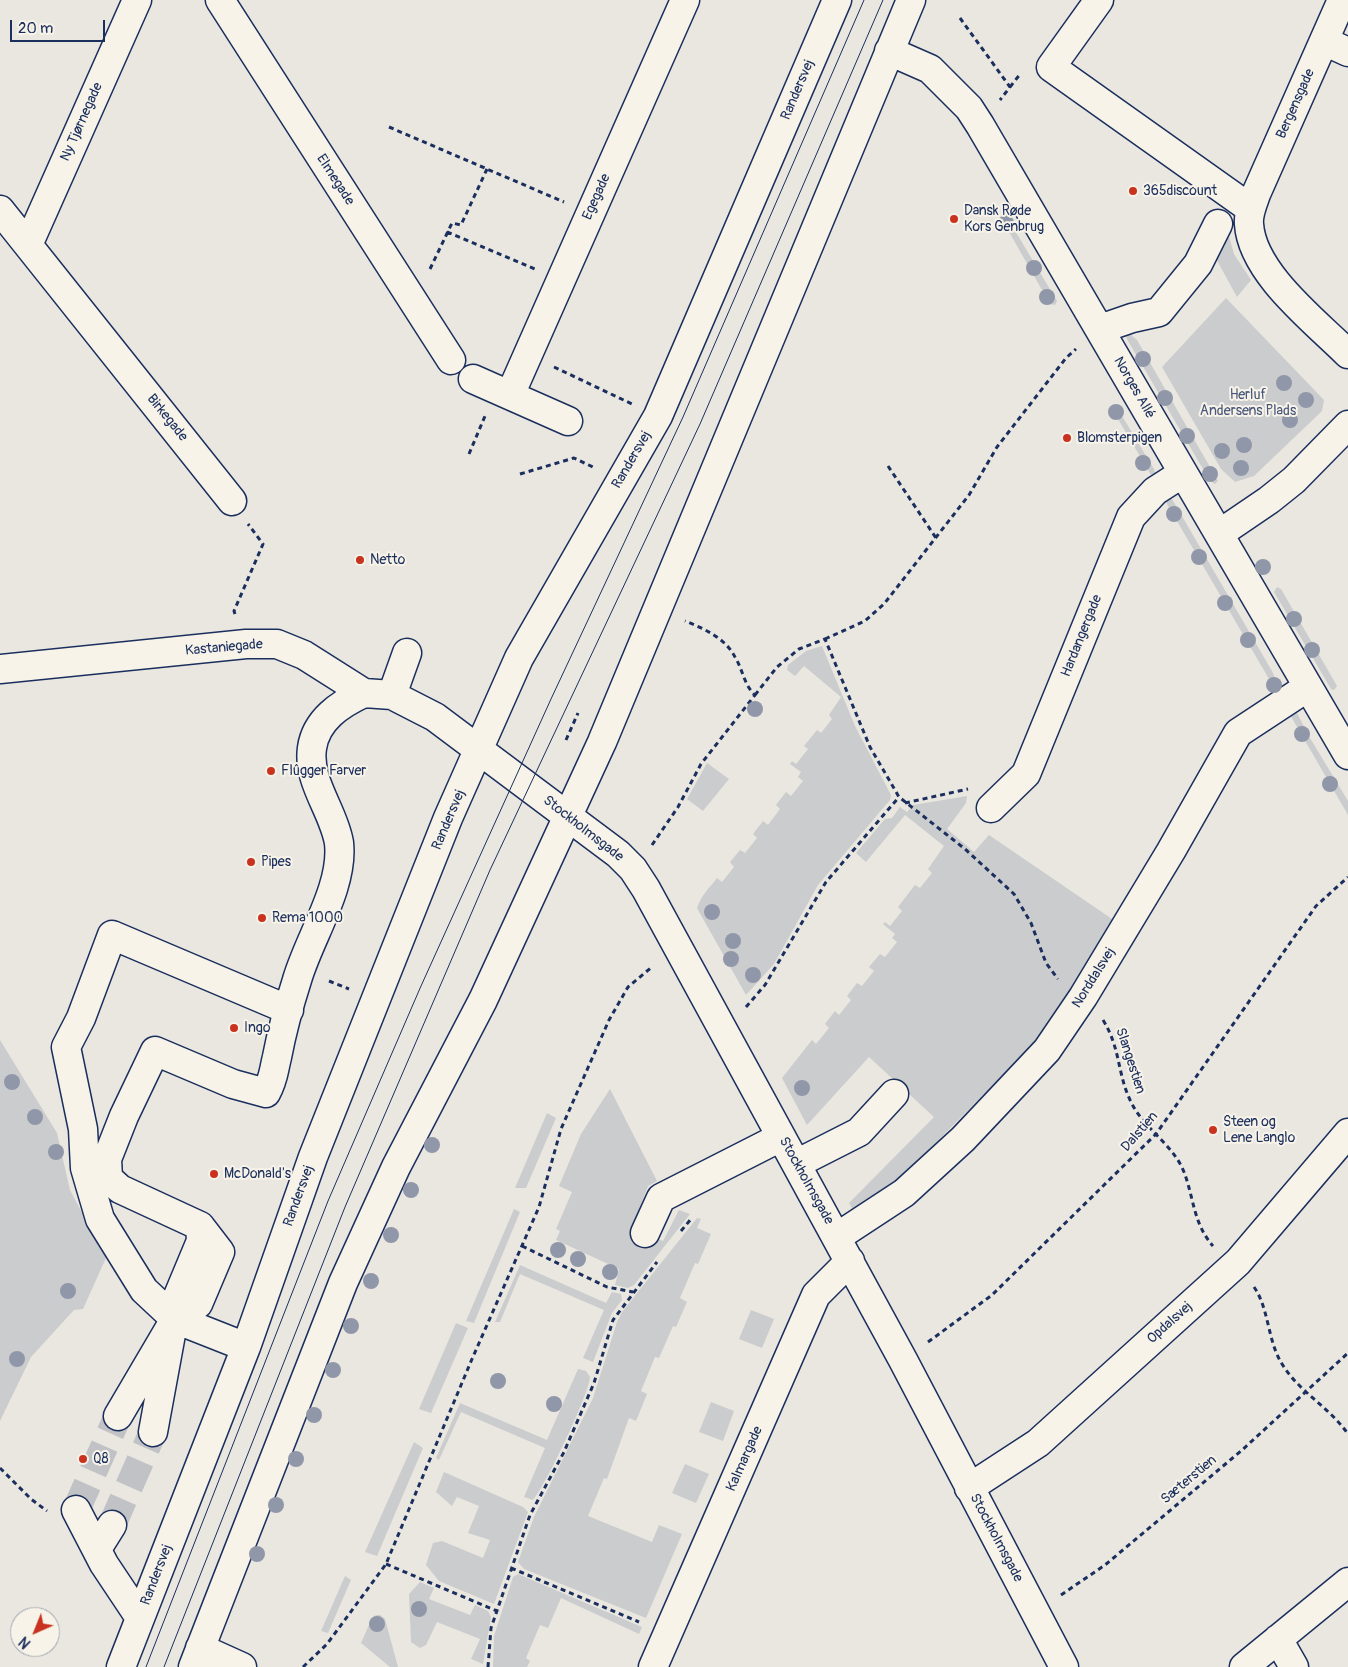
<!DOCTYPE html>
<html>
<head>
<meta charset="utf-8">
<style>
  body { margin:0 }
  #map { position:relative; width:1348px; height:1667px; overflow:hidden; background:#eae7e0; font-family:Pangolin,sans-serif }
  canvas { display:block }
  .north { position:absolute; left:10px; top:1607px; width:50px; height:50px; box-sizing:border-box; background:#f7f3e8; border:1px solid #9fa5b1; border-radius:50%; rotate:224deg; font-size:14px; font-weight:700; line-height:20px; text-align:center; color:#1b2f5e }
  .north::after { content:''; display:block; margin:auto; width:18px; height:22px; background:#c8321e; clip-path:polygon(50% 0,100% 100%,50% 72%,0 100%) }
  .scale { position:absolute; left:10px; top:20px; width:95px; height:22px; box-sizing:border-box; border:2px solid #1b2f5e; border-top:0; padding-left:6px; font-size:15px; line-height:18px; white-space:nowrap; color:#1b2f5e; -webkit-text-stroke:4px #f7f3e8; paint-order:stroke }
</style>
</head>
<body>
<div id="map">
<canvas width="1348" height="1667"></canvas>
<div class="north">N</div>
<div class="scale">20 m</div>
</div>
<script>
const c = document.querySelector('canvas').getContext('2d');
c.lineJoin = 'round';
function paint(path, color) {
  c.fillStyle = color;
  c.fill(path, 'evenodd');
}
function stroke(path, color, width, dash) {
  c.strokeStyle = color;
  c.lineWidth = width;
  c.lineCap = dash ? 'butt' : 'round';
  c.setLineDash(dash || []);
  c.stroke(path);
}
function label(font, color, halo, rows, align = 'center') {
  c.font = font + ' Pangolin,sans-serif';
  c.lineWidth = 4;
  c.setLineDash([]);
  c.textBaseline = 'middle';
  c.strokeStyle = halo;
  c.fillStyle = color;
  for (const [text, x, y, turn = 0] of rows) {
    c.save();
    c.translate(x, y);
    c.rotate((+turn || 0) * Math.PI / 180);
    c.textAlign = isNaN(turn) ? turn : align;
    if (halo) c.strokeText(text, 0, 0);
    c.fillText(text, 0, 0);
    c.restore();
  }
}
const green = new Path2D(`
  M 1008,219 L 1057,301 L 1055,305 L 1050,304 L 1004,223 L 1004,220 Z
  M 1228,233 L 1234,254 L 1251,280 L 1237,297 L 1214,255 Z
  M 1226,298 L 1324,400 L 1322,411 L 1254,476 L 1235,482 L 1221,469 L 1162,367 Z
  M 1129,333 L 1137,340 L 1218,481 L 1215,484 L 1210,481 L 1128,341 L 1126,336 Z
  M 1116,406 L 1154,469 L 1155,473 L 1151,475 L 1118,419 L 1114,410 Z
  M 1172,499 L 1272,671 L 1280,690 L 1276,691 L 1167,504 L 1166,501 Z
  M 1277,587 L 1281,589 L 1333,679 L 1337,686 L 1334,690 L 1331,689 L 1274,592 Z
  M 822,646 L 855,726 L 891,795 L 890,800 L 818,885 L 774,964 L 746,995 L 697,908 C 703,892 709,889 717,878 L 722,882 L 734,867 L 730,862 L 740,850 L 745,853 L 757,838 L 753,834 L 763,821 L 768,825 L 780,809 L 776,805 L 786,792 L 791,796 L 803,781 L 798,777 L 801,772 L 790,764 L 792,761 L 796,764 L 808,749 L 804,746 L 817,730 L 821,733 L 832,719 L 829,715 L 841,697 L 804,666 L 795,676 L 787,670 L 788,665 L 806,651 Z
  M 1293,711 L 1297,713 L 1310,738 L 1348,801 L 1348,815 L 1289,713 Z
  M 707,763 L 729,779 L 703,811 L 687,799 Z
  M 967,796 L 966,803 L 947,829 L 974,852 L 989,835 L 1115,921 L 1046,1031 L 904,1175 L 853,1210 L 849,1203 L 934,1117 L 869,1057 L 807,1125 L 782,1078 L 812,1040 L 816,1044 L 829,1028 L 825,1024 L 835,1011 L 839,1015 L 851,1000 L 847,996 L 857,983 L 862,986 L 874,971 L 869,967 L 880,954 L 885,957 L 897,942 L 892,938 L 895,934 L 883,924 L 885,922 L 890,926 L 902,911 L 898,907 L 915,885 L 920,888 L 932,873 L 928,869 L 944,846 L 905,815 L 866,862 L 856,853 L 885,819 L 892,818 L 900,807 L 907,812 L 913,805 Z
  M 0,1040 L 57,1133 L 70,1190 L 106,1258 L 83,1309 L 74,1310 L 31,1357 L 0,1421 Z
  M 610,1089 L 657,1181 L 648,1186 L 632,1228 L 663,1241 L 679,1210 L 690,1214 L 634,1285 L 628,1288 L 615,1285 L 619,1269 L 556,1240 L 560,1231 L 556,1229 L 572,1192 L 559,1186 L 581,1134 Z
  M 547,1113 L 556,1118 L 526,1188 L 515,1188 Z
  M 514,1209 L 520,1212 L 474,1323 L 466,1321 Z
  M 697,1218 L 701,1219 L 697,1228 L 711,1234 L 698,1264 L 695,1263 L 680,1298 L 687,1302 L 676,1327 L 673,1326 L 659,1358 L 655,1357 L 641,1391 L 647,1394 L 636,1421 L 629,1418 L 607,1479 L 604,1478 L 588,1516 L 652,1542 L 659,1525 L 682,1534 L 646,1618 L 524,1569 L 518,1562 L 534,1517 L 593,1398 L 617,1322 L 622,1312 Z
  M 520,1265 L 606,1303 L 612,1292 L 621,1294 L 622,1300 L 612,1313 L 593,1362 L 583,1358 L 604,1310 L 520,1274 L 500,1322 L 495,1322 Z
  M 751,1310 L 774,1319 L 762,1348 L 739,1339 Z
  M 456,1323 L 468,1328 L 431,1413 L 419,1409 Z
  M 578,1369 L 586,1371 L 590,1377 C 589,1394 545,1487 533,1500 L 524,1497 L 545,1448 L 461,1412 L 439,1460 L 436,1458 L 460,1403 L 547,1440 Z
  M 711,1402 L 734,1411 L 723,1441 L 699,1432 Z
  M 414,1442 L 423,1448 L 377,1556 L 365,1552 Z
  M 685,1464 L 709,1474 L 696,1503 L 672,1493 Z
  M 444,1472 L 523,1507 L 528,1512 L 494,1604 L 439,1581 L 426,1565 L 433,1543 L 442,1541 L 483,1558 L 490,1540 L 468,1533 L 479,1506 L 457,1497 L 452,1506 L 436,1492 Z
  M 518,1574 L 642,1627 L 639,1634 L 561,1598 L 548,1628 L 540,1625 L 526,1658 L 530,1661 L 527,1667 L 493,1667 L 494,1636 L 513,1577 Z
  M 345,1576 L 351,1580 L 328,1633 L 321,1631 Z
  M 420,1582 L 434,1588 L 429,1599 L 470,1615 L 475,1605 L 488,1611 L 491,1617 L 483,1664 L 471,1659 L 480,1639 L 437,1622 L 426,1645 L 420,1648 L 411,1642 L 409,1594 Z
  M 376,1615 L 380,1615 L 385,1619 L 398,1667 L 390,1667 L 361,1643 L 372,1618 Z`);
const minorTunnel = new Path2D(`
  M 76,1510 L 118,1416
  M 112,1525 L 153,1432`);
const path = new Path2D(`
  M 960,18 L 1010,87 L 1000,100
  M 1010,87 L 1021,73
  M 389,127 L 564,202
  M 447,232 L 535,269
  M 430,269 L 452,223 L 461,225 L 487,169
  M 554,367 L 632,404
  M 469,454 L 485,416
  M 888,466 L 936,538
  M 520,474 L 574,458 L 595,468
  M 235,614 L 234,611 L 263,544 L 248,524
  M 825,639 L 865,621 L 884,604 L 969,495 L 997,447 L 1066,358 L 1076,349
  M 755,695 L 777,667 L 799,649 L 825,639 L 870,747 L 899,797 L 965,849 L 1014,894 L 1031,923 L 1046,963 L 1058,979
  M 566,740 L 578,713
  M 905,803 L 968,789
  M 652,845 L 678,807 L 701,764 L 755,695 C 744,685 743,670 735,657 C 725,638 705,629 685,621
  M 329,981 L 349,989
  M 746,1007 L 765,985 L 826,882 L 899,797
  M 1103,1020 C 1121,1049 1117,1074 1131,1102 C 1144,1129 1173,1144 1184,1172 C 1194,1198 1193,1223 1213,1246
  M 681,1231 L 691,1219
  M 522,1246 L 607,1287 L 633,1292
  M 1254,1287 C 1270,1310 1267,1343 1284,1367 C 1301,1393 1330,1408 1348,1434
  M 928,1342 L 992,1295 L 1156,1134 L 1316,906 L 1348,877
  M 0,1468 L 31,1499 L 47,1511
  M 386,1564 L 497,1611
  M 511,1568 L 639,1622
  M 1061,1595 L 1105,1565 L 1241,1451 L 1348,1353
  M 303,1667 L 327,1644 L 386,1564 L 472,1359 L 539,1207 L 561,1129 L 609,1020 L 628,987 L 653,966
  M 488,1667 L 491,1628 L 530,1515 L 564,1452 L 594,1383 L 613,1320 L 657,1262`);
const minor = new Path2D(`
  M 220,0 L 451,360
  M 1099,0 L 1051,67 L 1251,209
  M 1342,0 L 1256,194 C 1253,203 1248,214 1249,224 C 1252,273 1315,321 1348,354
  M 1324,41 L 1348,52
  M 889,51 L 930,69 L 969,108 L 980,125 L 1348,755
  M 0,210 L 232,501
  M 28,245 L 137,0
  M 1100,329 L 1132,318 L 1159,312 L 1198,264 L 1218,224
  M 473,379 L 568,421
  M 510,395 L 685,0
  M 1219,534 L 1269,500 L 1294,480 L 1348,425
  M 0,669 L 246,644 L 277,644 L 304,655 L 364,693 L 392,695 L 435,717 L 618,854 L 633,869 L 646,889 L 903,1360 L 1064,1667
  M 392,695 L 407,653
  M 991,808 L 1026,774 L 1131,517 L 1155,491 L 1183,473
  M 796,1164 L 859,1132 L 894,1094
  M 645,1233 L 661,1198 L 781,1137
  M 837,1237 L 904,1193 L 963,1139 L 1047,1050 L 1083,997 L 1171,851 L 1238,733 L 1308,687
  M 246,1347 L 175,1319 L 144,1290 L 100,1219 L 85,1168 L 83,1129 L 66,1047 L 81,1018 L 112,935 L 289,1010
  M 118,1416 L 175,1319 L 198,1304 L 220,1252 L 200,1226
  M 153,1432 L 178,1296 L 201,1241 L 200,1226 L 120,1189 L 108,1178 L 107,1159 L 124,1116 L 155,1051 L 233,1084 L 266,1093 C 274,1078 273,1073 277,1057 C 282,1031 289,1005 297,980 C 309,938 344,887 339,843 C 334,811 307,782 312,748 C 316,720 340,704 364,693
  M 969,1488 L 1038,1443 L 1238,1262 L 1348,1133
  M 76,1510 L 104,1564 L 140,1618
  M 97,1549 L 112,1525
  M 1278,1639 L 1294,1667
  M 200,1648 L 242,1667
  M 121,1667 L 246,1347 L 313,1157 L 448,818 L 519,658 L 658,416 L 837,0
  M 193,1667 L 343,1283 L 396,1167 L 483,1000 L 602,742 L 911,0
  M 653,1667 L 816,1295 L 850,1261
  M 1244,1667 L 1348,1582`);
const tram = new Path2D(`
  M 146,1667 L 328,1201 L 421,986 L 551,699 L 683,417 L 864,0
  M 164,1667 L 345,1207 L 490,870 L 700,424 L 883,0`);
const trees = [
  [1006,223],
  [1034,268],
  [1047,297],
  [1143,359],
  [1284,383],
  [1165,398],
  [1306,400],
  [1116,412],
  [1290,420],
  [1187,436],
  [1244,445],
  [1222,451],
  [1143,463],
  [1241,468],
  [1210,474],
  [1174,514],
  [1199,557],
  [1263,567],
  [1225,603],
  [1294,619],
  [1248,640],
  [1312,650],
  [1274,685],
  [755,709],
  [1302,734],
  [1330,784],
  [712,912],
  [733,941],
  [731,959],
  [753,975],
  [12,1082],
  [802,1088],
  [35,1117],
  [432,1145],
  [56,1152],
  [411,1190],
  [391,1235],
  [558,1250],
  [578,1259],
  [610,1272],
  [371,1281],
  [68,1291],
  [351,1326],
  [17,1359],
  [333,1370],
  [498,1381],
  [554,1404],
  [314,1415],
  [296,1459],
  [276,1505],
  [257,1554],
  [419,1609],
  [377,1624]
];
const markers = [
  [1133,191,5,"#c8321e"],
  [954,219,5,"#c8321e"],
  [1067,438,5,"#c8321e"],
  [360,560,5,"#c8321e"],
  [271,771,5,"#c8321e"],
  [251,862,5,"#c8321e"],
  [262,918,5,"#c8321e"],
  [234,1028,5,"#c8321e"],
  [1213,1130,5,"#c8321e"],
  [214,1174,5,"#c8321e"],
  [83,1459,5,"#c8321e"]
];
const streetNames = [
  ["Randersvej",798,90,-67],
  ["Bergensgade",1296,104,-66],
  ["Ny Tjørnegade",82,122,-66],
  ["Elmegade",335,180,57],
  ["Egegade",597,197,-66],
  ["Norges Allé",1134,388,60],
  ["Birkegade",167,418,51],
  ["Randersvej",632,460,-60],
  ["Hardangergade",1082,636,-68],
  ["Kastaniegade",224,648,-5],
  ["Randersvej",449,820,-67],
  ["Stockholmsgade",583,829,38],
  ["Norddalsvej",1094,978,-58],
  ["Slangestien",1130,1061,72],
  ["Dalstien",1140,1132,-49],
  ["Stockholmsgade",806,1181,61],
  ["Randersvej",299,1196,-70],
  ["Opdalsvej",1170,1323,-42],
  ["Kalmargade",745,1459,-66],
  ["Sæterstien",1189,1480,-40],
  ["Stockholmsgade",996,1538,62],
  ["Randersvej",157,1575,-69]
];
const poiNames = [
  ["365discount",1143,191],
  ["Dansk Røde",964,211],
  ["Kors Genbrug",964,227],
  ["Blomsterpigen",1077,438],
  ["Netto",370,560],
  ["Flûgger Farver",281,771],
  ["Pipes",261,862],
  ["Rema 1000",272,918],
  ["Ingo",244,1028],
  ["Steen og",1223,1122],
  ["Lene Langlo",1223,1138],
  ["McDonald's",224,1174],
  ["Q8",93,1459]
];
const parkNames = [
  ["Herluf",1248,395],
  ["Andersens Plads",1248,411]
];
paint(green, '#cbcccd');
stroke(minorTunnel, '#c1c2c6', 28, [28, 14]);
stroke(minor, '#1b2f5e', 31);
stroke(path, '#1b2f5e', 3, [5, 4]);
stroke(minor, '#f7f3e8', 28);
stroke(tram, '#1b2f5e', 1);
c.fillStyle = '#9097a8';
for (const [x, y] of trees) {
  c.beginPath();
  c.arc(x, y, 8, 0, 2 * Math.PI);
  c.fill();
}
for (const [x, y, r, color] of markers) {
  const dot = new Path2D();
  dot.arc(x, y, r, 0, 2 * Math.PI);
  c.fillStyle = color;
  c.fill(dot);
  stroke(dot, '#f7f3e8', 2);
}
label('14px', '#1b2f5e', '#f7f3e8', streetNames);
label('14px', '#1b2f5e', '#f7f3e8', poiNames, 'left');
label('14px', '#47567a', '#f7f3e8', parkNames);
</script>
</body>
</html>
